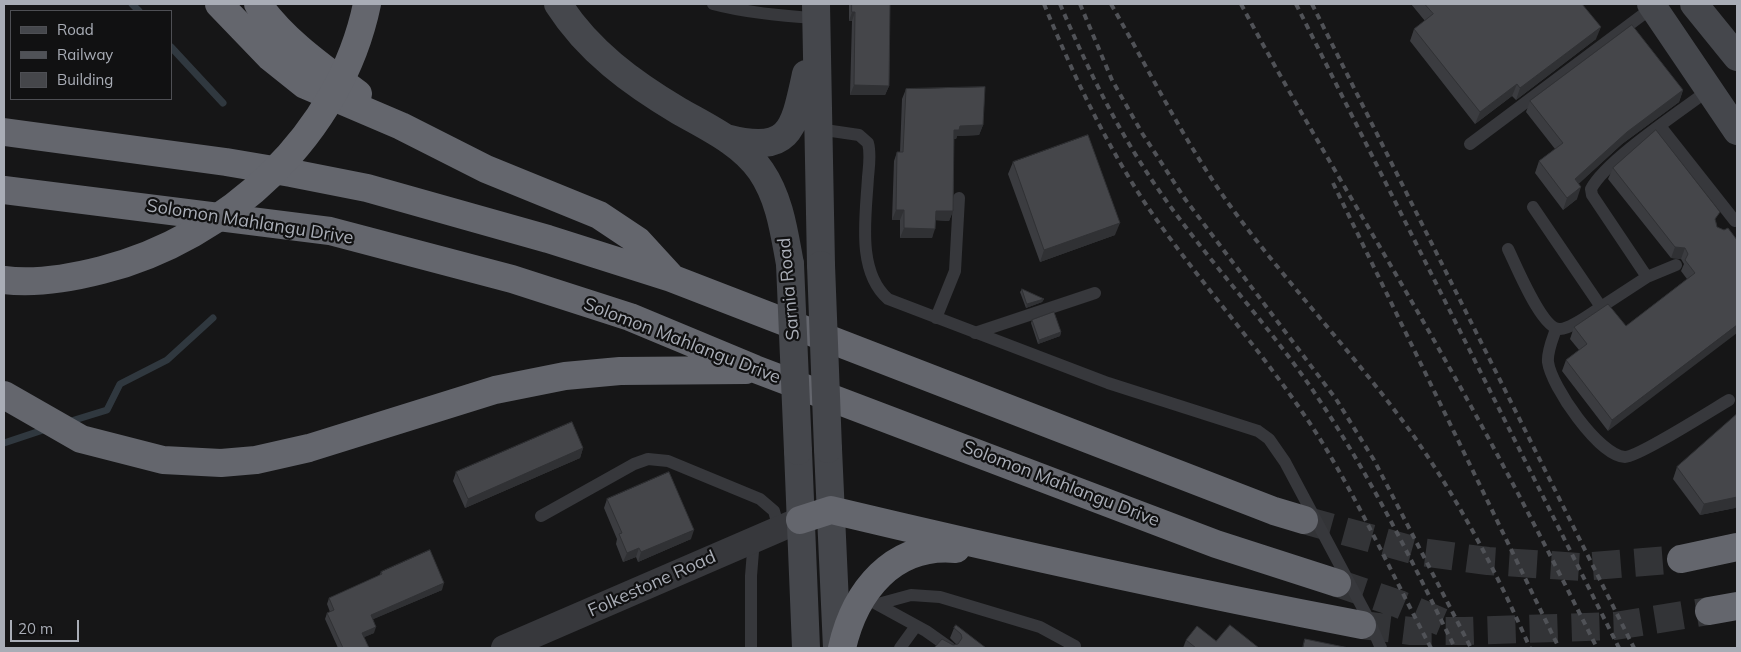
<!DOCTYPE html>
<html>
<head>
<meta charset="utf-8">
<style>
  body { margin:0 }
  #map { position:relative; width:1741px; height:652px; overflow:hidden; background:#161617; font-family:Mulish,sans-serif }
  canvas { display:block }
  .frame { position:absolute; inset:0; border:5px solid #a9adb6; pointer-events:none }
  .legend { position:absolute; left:10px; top:10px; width:162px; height:90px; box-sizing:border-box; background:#111112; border:1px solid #4e4f54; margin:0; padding:6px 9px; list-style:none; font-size:15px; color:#a9adb6 }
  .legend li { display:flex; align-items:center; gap:10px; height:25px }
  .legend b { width:25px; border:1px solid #4e4f54 }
  .scale { position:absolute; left:10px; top:620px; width:69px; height:22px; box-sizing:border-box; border:2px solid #a9adb6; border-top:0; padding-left:6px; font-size:15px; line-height:18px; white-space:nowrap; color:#a9adb6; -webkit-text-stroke:4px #111112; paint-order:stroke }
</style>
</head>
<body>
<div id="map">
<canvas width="1741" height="652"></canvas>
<div class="frame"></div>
<ul class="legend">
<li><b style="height:6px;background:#45474c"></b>Road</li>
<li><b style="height:6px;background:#505257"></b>Railway</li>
<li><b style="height:14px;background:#45464a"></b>Building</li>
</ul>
<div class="scale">20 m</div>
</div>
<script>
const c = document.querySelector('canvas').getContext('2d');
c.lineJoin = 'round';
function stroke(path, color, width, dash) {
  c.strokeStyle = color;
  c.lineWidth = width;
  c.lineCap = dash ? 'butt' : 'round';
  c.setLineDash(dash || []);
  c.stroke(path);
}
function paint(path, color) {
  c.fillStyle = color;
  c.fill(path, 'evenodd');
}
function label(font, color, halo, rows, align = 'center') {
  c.font = font + ' Mulish,sans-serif';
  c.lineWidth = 4.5;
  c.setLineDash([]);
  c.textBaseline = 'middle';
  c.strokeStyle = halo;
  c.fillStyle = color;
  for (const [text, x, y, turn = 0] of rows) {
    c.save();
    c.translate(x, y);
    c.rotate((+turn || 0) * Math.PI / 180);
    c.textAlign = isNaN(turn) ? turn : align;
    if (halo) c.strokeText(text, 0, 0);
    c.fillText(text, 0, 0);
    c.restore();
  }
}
const stream = new Path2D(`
  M 132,4 L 139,11
  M 171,47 L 223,103
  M 68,422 L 107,410 L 120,384 L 167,360 L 213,318
  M 4,443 L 49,428`);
const highwayTunnel = new Path2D(`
  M 1304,520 L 1420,552 L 1488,561 L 1581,567 L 1681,559
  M 1337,583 L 1399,604 L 1451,626
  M 1362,625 L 1411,631 L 1464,631 L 1615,626 L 1709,611`);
const lane = new Path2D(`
  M 713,4 C 747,13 780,16 816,18
  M 1660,126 L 1735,221 L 1737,219
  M 818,129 L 859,135 L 868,143 C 871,154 869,166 868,177 C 866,215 856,271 888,299 L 1108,383 L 1258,431 L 1269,439 L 1285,462 L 1368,618 L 1381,648
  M 1470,144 L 1653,7
  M 1533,207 L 1601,307 L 1647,277 L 1592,195 L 1591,189 C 1606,160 1681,111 1710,89
  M 1508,249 C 1516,265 1542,330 1560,329 C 1570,329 1592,313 1601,307
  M 1647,277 L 1676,265
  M 936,318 L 955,271 L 959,198
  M 1556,329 C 1553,338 1547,351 1548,362 C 1551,386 1599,456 1625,457 C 1638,457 1712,410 1729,400
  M 975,333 L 1095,293
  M 541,516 L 634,464 L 648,459 L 668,461 L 760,499 L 774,511 L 779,529
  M 873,602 L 926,631 L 950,648
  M 878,604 L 911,595 L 940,597 L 1040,627 L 1075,646
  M 751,648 L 751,576 L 754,539
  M 900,648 L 916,626`);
const street = new Path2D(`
  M 504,648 L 800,520`);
const secondary = new Path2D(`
  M 558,4 C 588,51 632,83 679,111 C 707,127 742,143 761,171 C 780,199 784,232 790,264
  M 816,4 L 821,265
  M 1651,4 L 1737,131
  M 1694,4 L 1737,57
  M 726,138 C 790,155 794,130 806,74
  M 828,449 L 837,648
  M 798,451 L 806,648`);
const highway = new Path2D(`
  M 219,4 L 270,57 L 305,85 L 401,126 L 486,169 L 599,215 L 638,241 L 671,277
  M 258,4 C 284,41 322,67 358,94
  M 4,132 L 226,162 L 291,173 L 367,188 L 548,239 L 671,278 L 1274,511 L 1304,520
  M 4,190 L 330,231 L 512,279 L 630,317 L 755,369 L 1216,544 L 1337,583
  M 4,395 L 81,439 L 163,460 L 221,463 L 256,460 L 309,448 L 495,390 L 565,376 L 620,371 L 746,370
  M 800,520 L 831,510 C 1007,552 1184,591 1362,625
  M 1681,559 L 1737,547
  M 1709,611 L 1737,606
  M 842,648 C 855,591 893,543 956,549`);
const rail = new Path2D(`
  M 1044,4 C 1073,74 1105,143 1147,206 C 1203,288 1273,362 1325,447 C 1364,512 1396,582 1431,648
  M 1060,4 C 1087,67 1116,128 1156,186 C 1205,258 1267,322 1316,395 C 1370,475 1412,561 1455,648
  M 1080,4 L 1112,80 L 1142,133 L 1185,199 L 1336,399 L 1374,460 L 1471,648
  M 1111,4 C 1150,72 1185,143 1231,207 C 1289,286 1356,356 1413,435 C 1460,502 1497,573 1530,648
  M 1241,4 C 1305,124 1377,239 1444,358 C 1498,453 1548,550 1597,648
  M 1296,4 L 1619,648
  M 1312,4 L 1634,648
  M 1333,183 L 1559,648`);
const secondaryBridge = new Path2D(`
  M 790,264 L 798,451
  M 821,265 L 828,449`);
const highwayBridge = new Path2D(`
  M 4,280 C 35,284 71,278 102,270 C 228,238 340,134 367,4`);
const wall = new Path2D(`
  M 849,4 L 890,4 L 889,86 L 885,95 L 850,95 L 852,21 L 849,21 Z
  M 1411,4 L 1582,4 L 1596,39 L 1516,100 L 1512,96 L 1475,124 L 1410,41 L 1414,29 L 1425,21 Z
  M 906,89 L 983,125 L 979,135 L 957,136 L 956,139 L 954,139 L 953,211 L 949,221 L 935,220 L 932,238 L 900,238 L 900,220 L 892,220 L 894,161 L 897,152 L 900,152 L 902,99 Z
  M 1683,90 L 1679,102 L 1622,144 L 1578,184 L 1577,199 L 1563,210 L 1535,173 L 1539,161 L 1555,149 L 1526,112 L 1530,101 Z
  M 1013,162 L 1115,235 L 1040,262 L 1008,174 Z
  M 1613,168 L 1716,222 L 1717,227 L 1724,230 L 1608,431 L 1562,371 L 1566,360 L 1579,350 L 1570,339 L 1574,327 L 1626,326 L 1687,279 L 1681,271 L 1684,264 L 1681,259 L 1671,258 L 1608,179 Z
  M 1022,289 L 1044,299 L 1042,302 L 1026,308 L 1020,292 Z
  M 1032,320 L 1061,332 L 1060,336 L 1038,344 L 1031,323 Z
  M 1737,414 L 1737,506 L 1735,508 L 1700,515 L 1673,479 L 1677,467 Z
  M 583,448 L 580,458 L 465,508 L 453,481 L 456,472 Z
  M 607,499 L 691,539 L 638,562 L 636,557 L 623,562 L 616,544 L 617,539 L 604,508 Z
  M 381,572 L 442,590 L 373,619 L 374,633 L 364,637 L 369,648 L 338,648 L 325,619 L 327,613 L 330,612 L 327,604 L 329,598 L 379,576 Z
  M 954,628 L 986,648 L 953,645 L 957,645 L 950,638 Z
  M 1186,640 L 1216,641 L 1259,648 L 1183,648 Z`);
const shadedWall = new Path2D(`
  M 852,12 L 855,12 L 852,21 L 849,21 Z
  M 1601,27 L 1596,39 L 1516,100 L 1520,88 Z
  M 1517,84 L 1512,96 L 1475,124 L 1480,112 Z
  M 854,85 L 889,86 L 885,95 L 850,95 Z
  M 1683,90 L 1679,102 L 1622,144 L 1571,191 L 1575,179 L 1627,132 Z
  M 983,125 L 979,135 L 957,136 L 956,139 L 951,139 L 954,130 L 960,126 Z
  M 1581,187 L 1577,199 L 1563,210 L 1567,198 Z
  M 896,210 L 904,210 L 900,220 L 892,220 Z
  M 936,211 L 953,211 L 949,221 L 932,220 Z
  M 1120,223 L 1115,235 L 1040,262 L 1044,250 Z
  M 904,228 L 935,229 L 932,238 L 900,238 Z
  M 1675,247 L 1685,248 L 1681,259 L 1671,258 Z
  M 1044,299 L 1042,302 L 1026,308 L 1027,304 Z
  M 1737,325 L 1737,333 L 1608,431 L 1612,420 Z
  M 1061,332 L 1060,336 L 1038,344 L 1039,340 Z
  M 583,448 L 580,458 L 465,508 L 468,499 Z
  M 1737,497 L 1737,506 L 1735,508 L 1700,515 L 1704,504 Z
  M 694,530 L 691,539 L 638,562 L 641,552 Z
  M 639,548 L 636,557 L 623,562 L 627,553 Z
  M 444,583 L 442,590 L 369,621 L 371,615 Z
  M 376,627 L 374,633 L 360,639 L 362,633 Z`);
const building = new Path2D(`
  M 852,4 L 890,4 L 889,86 L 854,85 L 855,12 L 852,12 Z
  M 1425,4 L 1582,4 L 1601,27 L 1520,88 L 1517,84 L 1480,112 L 1414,29 L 1433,14 Z
  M 1632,25 L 1683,90 L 1627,132 L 1575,179 L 1581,187 L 1567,198 L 1539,161 L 1563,143 L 1530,101 Z
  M 985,87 L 983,125 L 960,126 L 959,130 L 954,130 L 953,211 L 936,211 L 935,229 L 904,228 L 904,210 L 896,210 L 897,152 L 903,152 L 906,89 Z
  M 1656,130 L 1720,212 L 1715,219 L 1717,227 L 1724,230 L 1728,228 L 1737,240 L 1737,325 L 1612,420 L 1566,360 L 1587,344 L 1574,327 L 1608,304 L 1626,326 L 1695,273 L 1685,260 L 1688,254 L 1685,248 L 1675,247 L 1613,168 Z
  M 1088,135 L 1120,223 L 1044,250 L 1013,162 Z
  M 1022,289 L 1044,299 L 1027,304 Z
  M 1054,312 L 1061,332 L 1039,340 L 1032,320 Z
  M 1737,414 L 1737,497 L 1704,504 L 1677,467 Z
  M 572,422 L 583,448 L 468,499 L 456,472 Z
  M 669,472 L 694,530 L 641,552 L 639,548 L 627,553 L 619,534 L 622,533 L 607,499 Z
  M 430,550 L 444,583 L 371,615 L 376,627 L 362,633 L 369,648 L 343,648 L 327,613 L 334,610 L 329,598 L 382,574 L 381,572 Z
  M 956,625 L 986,648 L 934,648 L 942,639 L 953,645 L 958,644 L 962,638 L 961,634 L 954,628 Z
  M 1230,625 L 1259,648 L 1196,648 L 1186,640 L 1197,626 L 1216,641 Z
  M 1305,639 L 1349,648 L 1303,648 Z`);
const streetNames = [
  ["Solomon Mahlangu Drive",250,222,9],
  ["Sarnia Road",789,289,-95],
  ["Solomon Mahlangu Drive",682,341,21],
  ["Solomon Mahlangu Drive",1061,484,21],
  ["Folkestone Road",652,584,-24]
];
stroke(stream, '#30383f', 7);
stroke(highwayTunnel, '#333437', 28, [28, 14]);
stroke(lane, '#37383c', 12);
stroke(street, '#37383c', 26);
stroke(secondary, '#45474c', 28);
stroke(highway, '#64666d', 28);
stroke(rail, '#505257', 4, [6, 5]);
stroke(secondaryBridge, '#45474c', 28);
stroke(highwayBridge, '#64666d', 28);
paint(wall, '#3b3c40');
paint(shadedWall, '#303134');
paint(building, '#45464a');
stroke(building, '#303134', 1);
label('18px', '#a9adb6', '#111112', streetNames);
</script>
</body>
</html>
